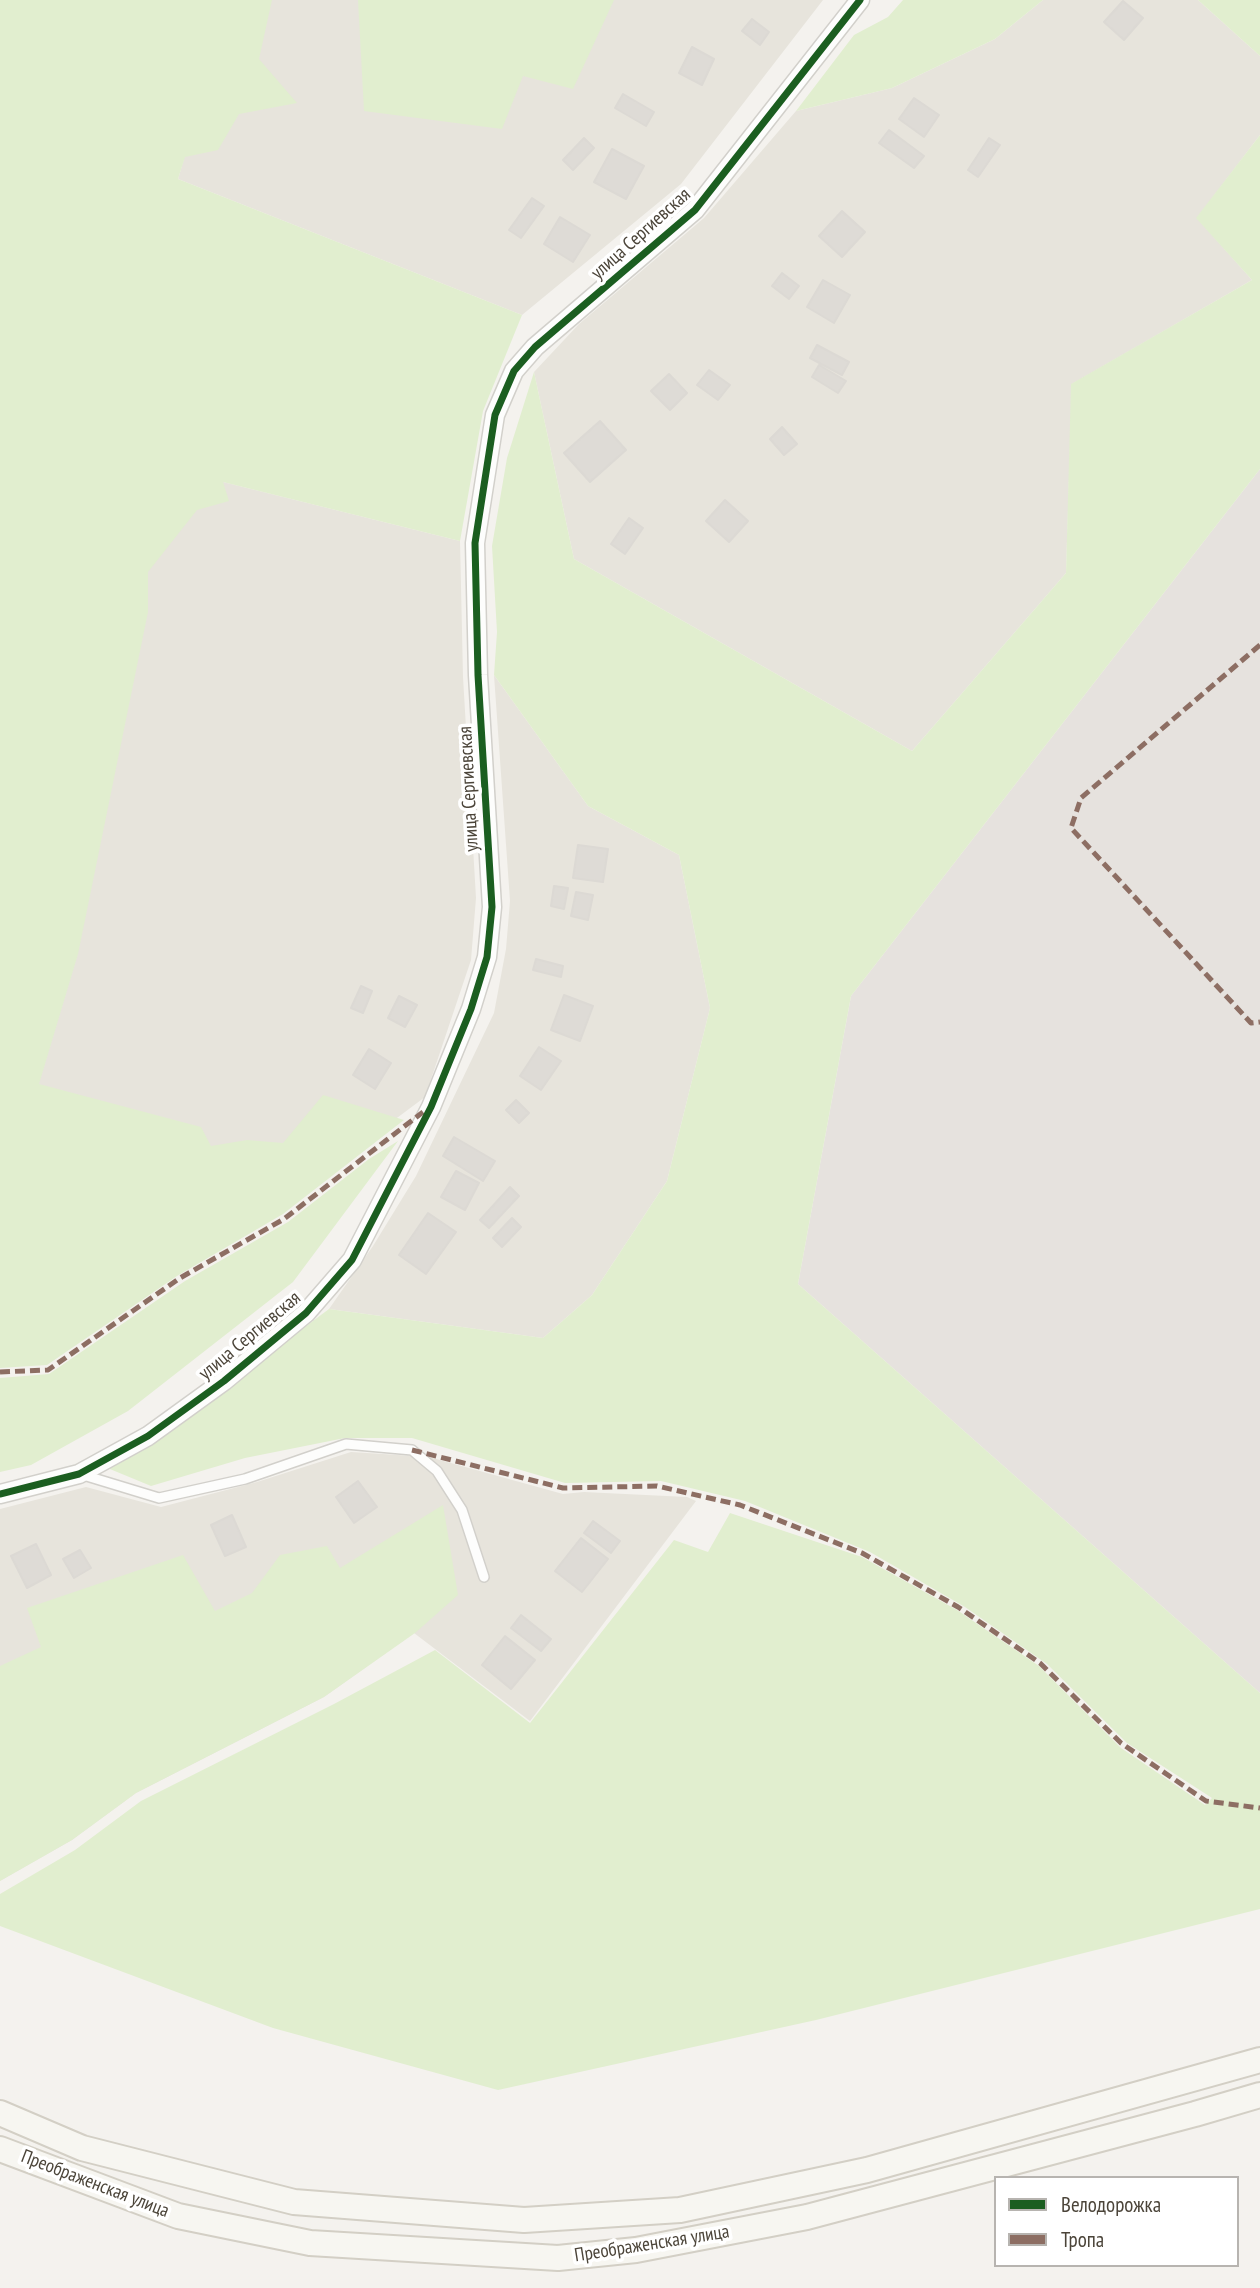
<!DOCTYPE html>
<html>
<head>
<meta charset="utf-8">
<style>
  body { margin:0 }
  #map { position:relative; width:1260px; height:2288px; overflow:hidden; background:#f4f2ee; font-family:"PT Sans Narrow",sans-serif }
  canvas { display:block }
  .legend { position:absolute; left:994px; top:2176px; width:245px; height:91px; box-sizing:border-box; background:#fff; border:2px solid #b7b4b0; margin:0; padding:9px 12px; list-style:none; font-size:21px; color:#4b4439 }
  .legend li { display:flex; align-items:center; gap:14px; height:35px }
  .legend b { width:35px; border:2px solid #b7b4b0 }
</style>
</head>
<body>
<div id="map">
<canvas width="1260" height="2288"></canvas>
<ul class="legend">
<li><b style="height:9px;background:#1b5e20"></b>Велодорожка</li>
<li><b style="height:9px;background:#8d6e63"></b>Тропа</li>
</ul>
</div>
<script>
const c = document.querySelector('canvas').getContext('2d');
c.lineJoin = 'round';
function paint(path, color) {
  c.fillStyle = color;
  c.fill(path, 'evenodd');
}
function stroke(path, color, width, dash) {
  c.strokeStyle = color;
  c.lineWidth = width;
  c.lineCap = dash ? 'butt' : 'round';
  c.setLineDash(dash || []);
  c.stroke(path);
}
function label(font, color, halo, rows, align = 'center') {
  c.font = font + ' "PT Sans Narrow",sans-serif';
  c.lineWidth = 7;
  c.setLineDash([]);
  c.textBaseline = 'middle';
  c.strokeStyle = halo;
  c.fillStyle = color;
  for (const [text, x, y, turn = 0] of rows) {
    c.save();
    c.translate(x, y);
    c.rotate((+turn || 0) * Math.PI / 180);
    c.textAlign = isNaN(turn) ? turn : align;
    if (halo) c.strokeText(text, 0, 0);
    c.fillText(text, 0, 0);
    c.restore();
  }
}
const residential = new Path2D(`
  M 230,0 L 823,0 L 681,184 L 522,315 L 178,179 Z
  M 1043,0 L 1198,0 L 1260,56 L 1260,135 L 1197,218 L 1252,280 L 1072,384 L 1066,573 L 912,751 L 574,559 L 534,372 L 579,324 L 704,218 L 796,111 L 892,88 L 995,39 Z
  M 155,465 L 460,541 L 463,677 L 476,898 L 471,960 L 425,1097 L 306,1186 L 11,1104 Z
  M 494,675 L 588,806 L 679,855 L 710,1008 L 667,1181 L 592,1295 L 543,1338 L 329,1309 L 373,1246 L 416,1176 L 494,1013 L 506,949 L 510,901 Z
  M 351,1452 L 429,1457 L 563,1494 L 584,1492 L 687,1497 L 696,1501 L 530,1721 L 414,1633 L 324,1697 L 136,1793 L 72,1840 L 0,1881 L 0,1509 L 86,1487 L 161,1507 L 257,1482 Z`);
const industrial = new Path2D(`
  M 1260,469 L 1260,1693 L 798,1284 L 851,996 Z`);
const green = new Path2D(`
  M 0,0 L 272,0 L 259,59 L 297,103 L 239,114 L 218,150 L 185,157 L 178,179 L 522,315 L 483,411 L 460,541 L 223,482 L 229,501 L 197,510 L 148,572 L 148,612 L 78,954 L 39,1084 L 201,1127 L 211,1146 L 247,1140 L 283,1143 L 323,1095 L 404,1120 L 283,1214 L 177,1276 L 47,1365 L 0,1368 Z
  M 358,0 L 614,0 L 573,89 L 523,76 L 502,129 L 364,111 Z
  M 903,0 L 1043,0 L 995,39 L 892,88 L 796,111 L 854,35 L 888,17 Z
  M 1198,0 L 1260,0 L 1260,56 Z
  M 1260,135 L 1260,469 L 851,996 L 798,1284 L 1260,1693 L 1260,1909 L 816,2020 L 498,2090 L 273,2028 L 0,1926 L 0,1894 L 75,1850 L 141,1801 L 334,1704 L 435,1650 L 530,1723 L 674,1540 L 708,1552 L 730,1513 L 862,1557 L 957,1610 L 1039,1666 L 1121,1748 L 1205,1805 L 1212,1798 L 1127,1743 L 1047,1664 L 965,1607 L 870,1552 L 745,1501 L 661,1481 L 565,1483 L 412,1438 L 345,1438 L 245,1458 L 151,1486 L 105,1467 L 145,1446 L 329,1309 L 543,1338 L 592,1295 L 667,1181 L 710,1008 L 679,855 L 588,806 L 494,675 L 497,632 L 492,546 L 507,458 L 534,372 L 574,559 L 912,751 L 1066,573 L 1071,384 L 1252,280 L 1196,218 Z
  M 398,1141 L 293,1282 L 128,1411 L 31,1465 L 0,1472 L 0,1378 L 49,1374 L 185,1281 L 288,1222 L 369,1159 Z
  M 443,1505 L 458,1595 L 415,1633 L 324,1697 L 136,1793 L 72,1840 L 0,1881 L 0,1666 L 41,1647 L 27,1608 L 183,1555 L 215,1611 L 252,1593 L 280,1555 L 327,1546 L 340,1568 Z`);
const building = new Path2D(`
  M 1123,1 L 1143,18 L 1124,40 L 1104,22 Z
  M 752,19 L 769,32 L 760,45 L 742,31 Z
  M 692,47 L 714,59 L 702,85 L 679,73 Z
  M 623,94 L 654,112 L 646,126 L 615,108 Z
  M 914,98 L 939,115 L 924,137 L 899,119 Z
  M 889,130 L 924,156 L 914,168 L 879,143 Z
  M 584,138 L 594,148 L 573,170 L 563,160 Z
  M 989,138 L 1000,145 L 978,177 L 968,170 Z
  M 612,149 L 644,166 L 626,199 L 594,182 Z
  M 532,198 L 544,206 L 521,238 L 509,230 Z
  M 842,211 L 865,232 L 842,257 L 819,236 Z
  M 560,217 L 590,235 L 573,262 L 544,244 Z
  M 782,273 L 799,286 L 789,299 L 772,286 Z
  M 823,280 L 850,295 L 834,323 L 807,307 Z
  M 817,345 L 849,362 L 842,375 L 810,358 Z
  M 819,365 L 846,381 L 838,393 L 812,377 Z
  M 709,370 L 730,385 L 718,400 L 697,385 Z
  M 669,374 L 687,393 L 670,410 L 651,391 Z
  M 600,421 L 626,450 L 590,482 L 564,453 Z
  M 782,427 L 797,444 L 784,455 L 770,439 Z
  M 725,500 L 748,521 L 729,542 L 706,521 Z
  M 629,518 L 643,528 L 625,554 L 611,544 Z
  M 578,845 L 608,849 L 603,882 L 573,878 Z
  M 554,886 L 568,888 L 564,909 L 551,906 Z
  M 576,892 L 593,895 L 588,920 L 571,916 Z
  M 536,959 L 563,966 L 561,977 L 533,970 Z
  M 361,986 L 372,991 L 363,1013 L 351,1008 Z
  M 564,995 L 593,1006 L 580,1041 L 551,1030 Z
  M 399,996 L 417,1005 L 405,1027 L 388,1018 Z
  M 539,1047 L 561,1061 L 541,1090 L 520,1076 Z
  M 369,1049 L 391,1063 L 375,1089 L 353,1075 Z
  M 516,1100 L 529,1113 L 519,1123 L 506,1110 Z
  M 454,1137 L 495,1161 L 483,1181 L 443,1156 Z
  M 456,1171 L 479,1183 L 465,1210 L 441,1197 Z
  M 510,1187 L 519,1196 L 489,1228 L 480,1220 Z
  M 428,1213 L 456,1232 L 426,1274 L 399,1255 Z
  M 512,1218 L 521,1227 L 502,1247 L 493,1238 Z
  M 358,1481 L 377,1507 L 354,1523 L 336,1497 Z
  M 232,1515 L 246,1547 L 225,1556 L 211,1525 Z
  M 593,1521 L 620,1541 L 611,1553 L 584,1533 Z
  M 581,1538 L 608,1559 L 582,1592 L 555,1571 Z
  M 36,1544 L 51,1575 L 27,1588 L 11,1556 Z
  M 80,1550 L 91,1568 L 74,1578 L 63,1559 Z
  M 521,1615 L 551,1639 L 541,1651 L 511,1628 Z
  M 505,1636 L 535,1660 L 511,1689 L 482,1665 Z`);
const service = new Path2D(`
  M 80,1474 L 159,1498 L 245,1479 L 346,1444 L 412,1450 L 437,1471 L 462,1510 L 484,1577`);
const minor = new Path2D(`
  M 0,1494 L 79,1474 L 148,1436 L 224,1381 L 306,1313 L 352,1260 L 431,1107 L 471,1009 L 487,957 L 492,907 L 478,675 L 475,543 L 495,415 L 514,371 L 535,347 L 695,210 L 860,0`);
const secondary = new Path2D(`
  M 0,2113 L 82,2148 L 294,2202 L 524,2220 L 680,2210 L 867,2170 L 1260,2060
  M 0,2149 L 178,2216 L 310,2243 L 558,2258 L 636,2250 L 807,2217 L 1195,2114 L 1260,2095`);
const quiet = new Path2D(`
  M 1260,645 L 1081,798 L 1071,828 L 1251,1023 L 1260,1022
  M 0,1372 L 48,1370 L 180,1278 L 284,1219 L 423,1112
  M 412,1450 L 563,1488 L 657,1486 L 740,1505 L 862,1553 L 958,1607 L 1040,1663 L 1121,1743 L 1206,1801 L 1260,1808`);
const cycleway = new Path2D(`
  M 0,1494 L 79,1474 L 148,1436 L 224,1381 L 306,1313 L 352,1260 L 431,1107 L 471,1009 L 487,957 L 492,907 L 478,675 L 475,543 L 495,415 L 514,371 L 535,347 L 695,210 L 860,0`);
const streetNames = [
  ["улица Сергиевская",641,234,-42],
  ["улица Сергиевская",469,789,-93],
  ["улица Сергиевская",250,1336,-40],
  ["Преображенская улица",95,2184,21],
  ["Преображенская улица",652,2244,-9]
];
paint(residential, '#e7e4dc');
paint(industrial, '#e6e2de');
paint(green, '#e1eecf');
paint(building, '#dedbd6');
stroke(building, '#dcd9d4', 2);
stroke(service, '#d2d0cb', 12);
stroke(minor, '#d2d0cb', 21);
stroke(secondary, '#d3cfc5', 28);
stroke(service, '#fdfdfc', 9);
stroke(minor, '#fdfdfc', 18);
stroke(secondary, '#f7f6f1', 24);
stroke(quiet, '#8d6e63', 5, [10, 5]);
stroke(cycleway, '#1b5e20', 7);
label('19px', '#4b4439', '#fff', streetNames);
</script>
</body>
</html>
